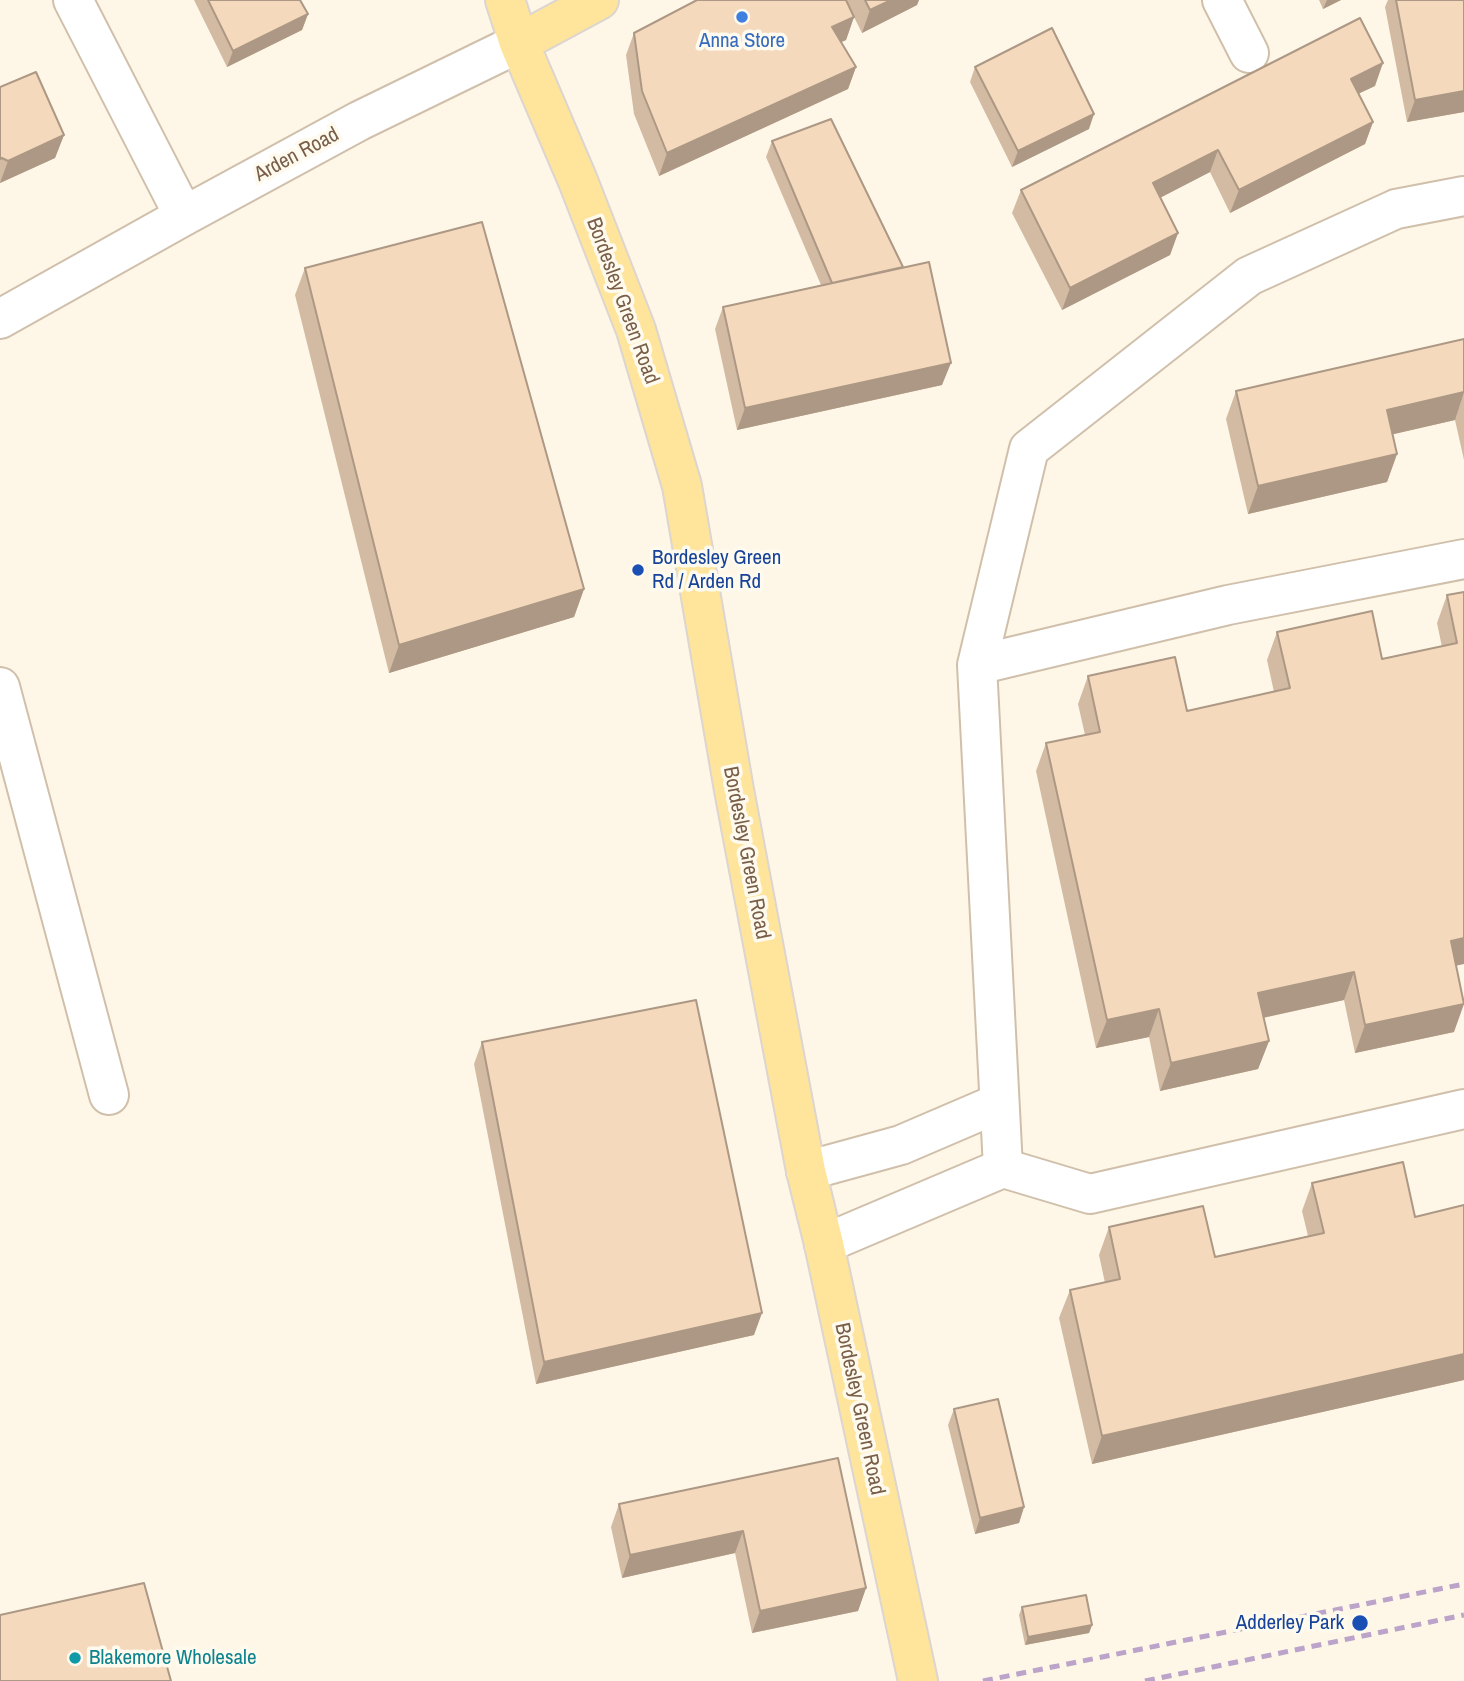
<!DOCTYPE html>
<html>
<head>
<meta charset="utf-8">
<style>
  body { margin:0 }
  canvas { display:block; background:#fef7e7 }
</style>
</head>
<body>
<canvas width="1464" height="1681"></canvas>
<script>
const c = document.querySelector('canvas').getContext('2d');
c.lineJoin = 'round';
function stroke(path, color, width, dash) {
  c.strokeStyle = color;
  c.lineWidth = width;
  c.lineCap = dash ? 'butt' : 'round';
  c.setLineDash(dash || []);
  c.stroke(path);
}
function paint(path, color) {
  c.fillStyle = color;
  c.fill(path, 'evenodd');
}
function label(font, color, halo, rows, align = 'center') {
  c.font = font + ' "Archivo Narrow",sans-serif';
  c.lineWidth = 7;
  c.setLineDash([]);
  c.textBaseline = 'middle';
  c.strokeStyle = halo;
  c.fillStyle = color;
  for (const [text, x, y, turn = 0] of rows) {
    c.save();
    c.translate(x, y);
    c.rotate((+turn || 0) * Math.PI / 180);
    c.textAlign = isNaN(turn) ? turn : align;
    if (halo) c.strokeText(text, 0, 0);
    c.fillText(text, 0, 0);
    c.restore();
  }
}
const minor = new Path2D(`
  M 73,0 L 184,216
  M 1222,0 L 1249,53
  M 0,319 L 184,216 L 359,121 L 519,43
  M 977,665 L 1228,605 L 1464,559
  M 0,687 L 109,1095
  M 1003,1168 L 977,665 L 1029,449 L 1249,276 L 1396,209 L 1464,196
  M 806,1171 L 901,1145 L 999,1103
  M 824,1244 L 1003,1168 L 1090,1194 L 1464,1109`);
const major = new Path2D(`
  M 505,0 L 519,43 L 578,181 L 636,330 L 682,486 L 734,790 L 806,1171 L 824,1244 L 918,1681
  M 519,43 L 599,0`);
const rail = new Path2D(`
  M 983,1681 L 1464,1584
  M 1145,1681 L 1464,1615`);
const wall = new Path2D(`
  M 194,0 L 300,0 L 308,14 L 302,30 L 227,67 Z
  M 846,0 L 919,0 L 917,5 L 862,33 L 854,17 L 846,40 L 841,42 L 856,67 L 848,89 L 659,176 L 634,114 L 626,55 L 634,33 Z
  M 1319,0 L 1341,0 L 1323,9 Z
  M 1388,0 L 1464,0 L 1464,112 L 1407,122 L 1385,7 Z
  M 975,67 L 1089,129 L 1012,167 L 970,82 Z
  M 1375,86 L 1359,93 L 1373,122 L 1365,144 L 1230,213 L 1210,172 L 1160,198 L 1178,233 L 1170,255 L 1062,310 L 1012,213 L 1021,190 Z
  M 0,87 L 64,135 L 55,158 L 0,183 Z
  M 772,141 L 942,385 L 737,430 L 715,329 L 723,307 L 821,285 L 766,157 Z
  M 305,268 L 584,589 L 574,617 L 389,673 L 295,295 Z
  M 1464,339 L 1464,460 L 1455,420 L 1393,434 L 1397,454 L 1387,482 L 1248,514 L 1226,419 L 1236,391 Z
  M 1464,592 L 1454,1032 L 1355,1053 L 1344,1000 L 1263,1018 L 1269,1041 L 1258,1069 L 1160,1091 L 1149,1037 L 1096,1048 L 1036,771 L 1046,743 L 1085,735 L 1078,704 L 1088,676 L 1187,711 L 1274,692 L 1267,660 L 1277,632 L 1382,659 L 1442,647 L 1437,623 L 1447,595 Z
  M 482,1042 L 754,1335 L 536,1384 L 474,1064 Z
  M 1312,1183 L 1415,1217 L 1464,1205 L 1464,1380 L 1092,1464 L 1059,1318 L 1070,1290 L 1105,1283 L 1099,1255 L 1109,1227 L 1215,1257 L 1308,1236 L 1302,1211 Z
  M 954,1409 L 1024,1507 L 1019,1523 L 975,1534 L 948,1425 Z
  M 838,1458 L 866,1588 L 858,1611 L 752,1633 L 735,1553 L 622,1578 L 611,1527 L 619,1504 Z
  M 1022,1607 L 1092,1625 L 1089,1633 L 1025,1645 L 1019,1615 Z`);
const shadedWall = new Path2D(`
  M 891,0 L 919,0 L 917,5 L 862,33 L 870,10 Z
  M 1327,0 L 1341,0 L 1323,9 Z
  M 308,14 L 302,30 L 227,67 L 233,51 Z
  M 854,17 L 846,40 L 824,50 L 832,27 Z
  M 1383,63 L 1375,86 L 1343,101 L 1351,79 Z
  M 856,67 L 848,89 L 659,176 L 667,153 Z
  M 1464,91 L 1464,112 L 1407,122 L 1415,100 Z
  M 1094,114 L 1089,129 L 1012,167 L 1018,151 Z
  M 1373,122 L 1365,144 L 1230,213 L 1239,190 Z
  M 64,135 L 55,158 L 0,183 L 8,161 Z
  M 1218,150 L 1210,172 L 1144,206 L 1153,183 Z
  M 1178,233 L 1170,255 L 1062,310 L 1070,288 Z
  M 951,363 L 942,385 L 737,430 L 745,408 Z
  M 1464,392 L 1455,420 L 1377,438 L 1387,410 Z
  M 1397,454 L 1387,482 L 1248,514 L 1258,486 Z
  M 584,589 L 574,617 L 389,673 L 399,645 Z
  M 1464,938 L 1464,964 L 1441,969 L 1451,941 Z
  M 1354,972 L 1344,1000 L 1248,1021 L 1258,993 Z
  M 1464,1004 L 1454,1032 L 1355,1053 L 1365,1025 Z
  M 1159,1009 L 1149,1037 L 1096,1048 L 1107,1020 Z
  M 1269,1041 L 1258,1069 L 1160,1091 L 1171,1063 Z
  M 762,1313 L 754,1335 L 536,1384 L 544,1362 Z
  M 1464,1354 L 1464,1380 L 1092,1464 L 1102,1436 Z
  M 1024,1507 L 1019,1523 L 975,1534 L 980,1518 Z
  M 743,1531 L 735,1553 L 622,1578 L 630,1555 Z
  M 866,1588 L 858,1611 L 752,1633 L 760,1611 Z
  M 1092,1625 L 1089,1633 L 1025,1645 L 1028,1637 Z`);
const building = new Path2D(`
  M 208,0 L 300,0 L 308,14 L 233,51 Z
  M 697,0 L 846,0 L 854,17 L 832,27 L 856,67 L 667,153 L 642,91 L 634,33 Z
  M 865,0 L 891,0 L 870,10 Z
  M 1396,0 L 1464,0 L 1464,91 L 1415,100 Z
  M 1360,18 L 1383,63 L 1351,79 L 1373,122 L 1239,190 L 1218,150 L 1153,183 L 1178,233 L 1070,288 L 1021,190 Z
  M 1052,28 L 1094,114 L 1018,151 L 975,67 Z
  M 36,72 L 64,135 L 8,161 L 2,158 L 0,159 L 0,87 Z
  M 831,119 L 903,267 L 832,283 L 772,141 Z
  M 482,222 L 584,589 L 399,645 L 305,268 Z
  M 929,262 L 951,363 L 745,408 L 723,307 Z
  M 1464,339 L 1464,392 L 1387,410 L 1397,454 L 1258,486 L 1236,391 Z
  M 1464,592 L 1464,938 L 1451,941 L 1464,1004 L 1365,1025 L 1354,972 L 1258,993 L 1269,1041 L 1171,1063 L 1159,1009 L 1107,1020 L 1046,743 L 1100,732 L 1088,676 L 1175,657 L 1187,711 L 1290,688 L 1277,632 L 1372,611 L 1382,659 L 1457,643 L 1447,595 Z
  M 696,1000 L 762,1313 L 544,1362 L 482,1042 Z
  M 1403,1162 L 1415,1217 L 1464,1205 L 1464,1354 L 1102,1436 L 1070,1290 L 1120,1279 L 1109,1227 L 1203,1206 L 1215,1257 L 1324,1233 L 1312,1183 Z
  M 998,1399 L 1024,1507 L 980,1518 L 954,1409 Z
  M 838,1458 L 866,1588 L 760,1611 L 743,1531 L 630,1555 L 619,1504 Z
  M 144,1583 L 171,1681 L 0,1681 L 0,1615 Z
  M 1086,1595 L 1092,1625 L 1028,1637 L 1022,1607 Z`);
const markers = [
  [742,17,7,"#3f7fe0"],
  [638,570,7,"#1a4fb4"],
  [1360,1623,9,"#1a4fb4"],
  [75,1658,7,"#0f9aa8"]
];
const shopNames = [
  ["Anna Store",742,41]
];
const streetNames = [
  ["Arden Road",297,155,-28],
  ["Bordesley Green Road",622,301,70],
  ["Bordesley Green Road",746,853,79],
  ["Bordesley Green Road",859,1409,78]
];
const transitNames = [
  ["Bordesley Green",652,558],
  ["Rd / Arden Rd",652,582],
  ["Adderley Park",1344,1623,"right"]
];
const cultureNames = [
  ["Blakemore Wholesale",89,1658]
];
stroke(minor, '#d0c0ab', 42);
stroke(major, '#dcd5d0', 42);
stroke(minor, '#fff', 38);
stroke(major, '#ffe49c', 38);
stroke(rail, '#bba3c9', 5, [10, 7]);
paint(wall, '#d3bba3');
paint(shadedWall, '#ac9884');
paint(building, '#f5d9bd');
stroke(building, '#ac9884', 2);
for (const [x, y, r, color] of markers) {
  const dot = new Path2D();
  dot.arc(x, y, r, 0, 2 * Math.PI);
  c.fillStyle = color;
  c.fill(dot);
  stroke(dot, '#fffaee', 2.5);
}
label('21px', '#366cbe', '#fffaee', shopNames);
label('21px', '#795f49', '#fffaee', streetNames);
label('21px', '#164399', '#fffaee', transitNames, 'left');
label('21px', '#0d838f', '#fffaee', cultureNames, 'left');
</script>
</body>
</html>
